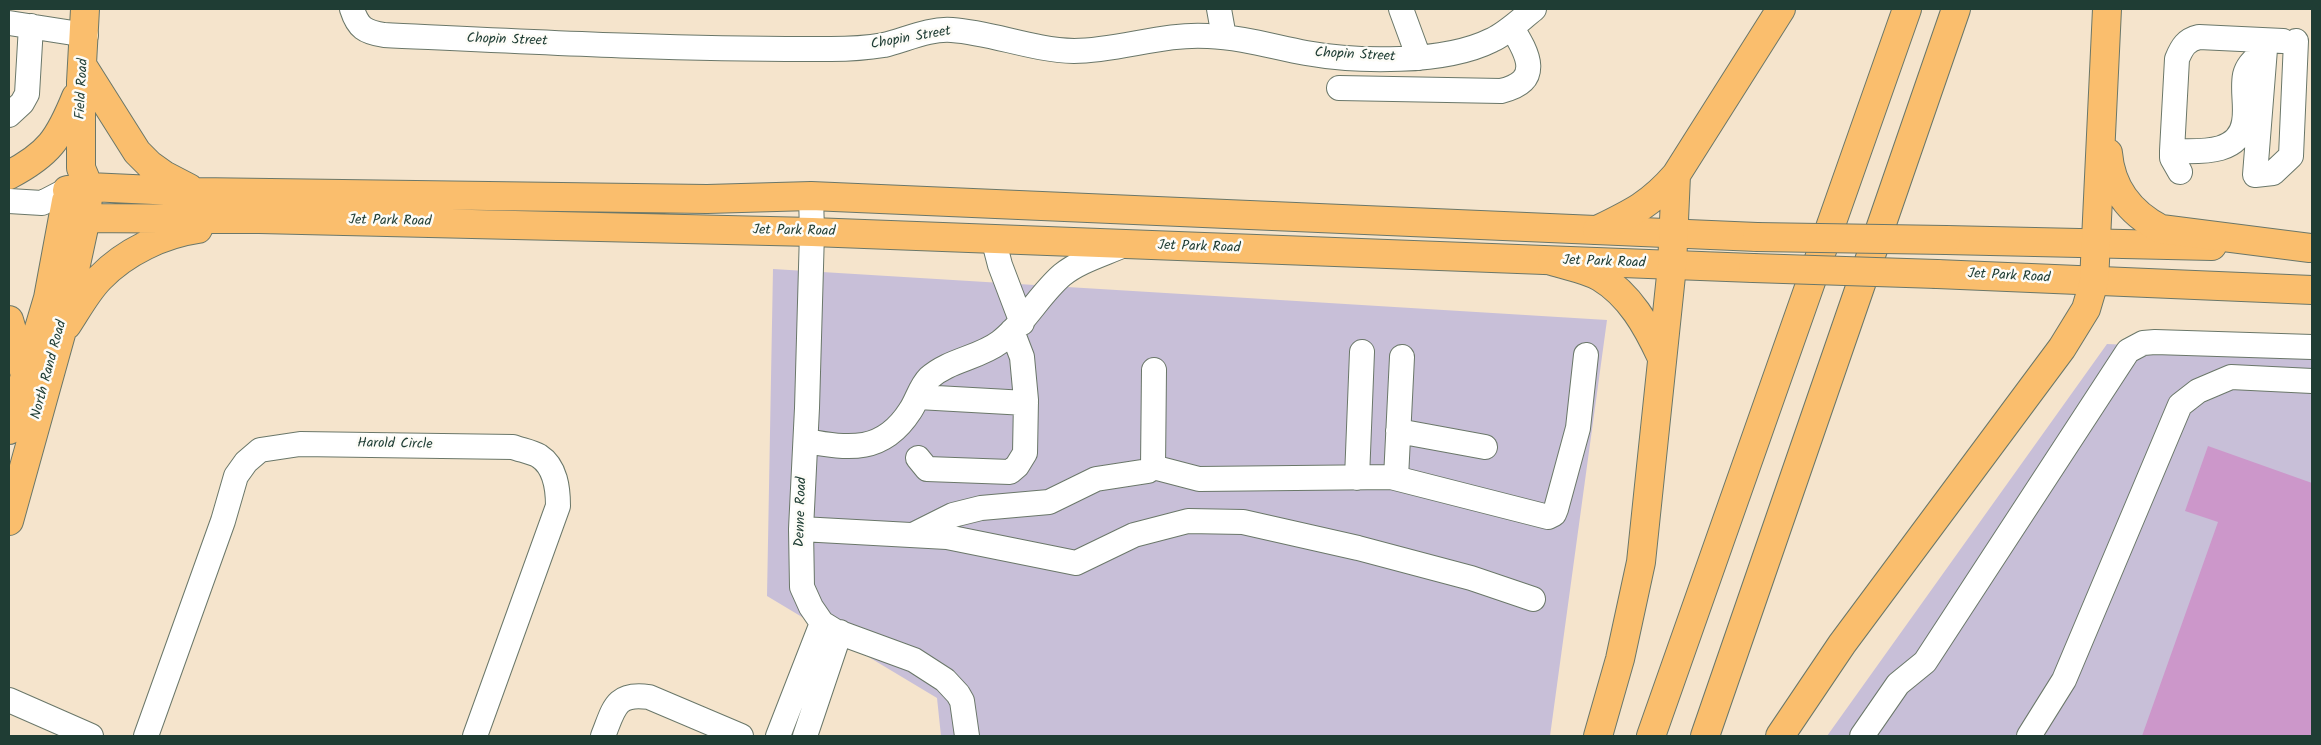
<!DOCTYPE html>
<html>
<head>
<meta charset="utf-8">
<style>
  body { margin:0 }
  #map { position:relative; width:2321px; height:745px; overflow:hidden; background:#f5e4cc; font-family:Kalam,sans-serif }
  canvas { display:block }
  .frame { position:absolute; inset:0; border:10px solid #1f3d34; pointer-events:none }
</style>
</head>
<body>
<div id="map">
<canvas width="2321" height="745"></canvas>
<div class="frame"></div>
</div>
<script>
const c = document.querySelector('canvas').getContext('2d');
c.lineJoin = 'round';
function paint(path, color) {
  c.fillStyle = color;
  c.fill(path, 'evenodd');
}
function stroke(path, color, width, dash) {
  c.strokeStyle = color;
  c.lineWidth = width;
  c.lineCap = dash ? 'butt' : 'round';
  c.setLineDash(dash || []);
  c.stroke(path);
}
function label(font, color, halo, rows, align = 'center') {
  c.font = font + ' Kalam,sans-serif';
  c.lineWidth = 5;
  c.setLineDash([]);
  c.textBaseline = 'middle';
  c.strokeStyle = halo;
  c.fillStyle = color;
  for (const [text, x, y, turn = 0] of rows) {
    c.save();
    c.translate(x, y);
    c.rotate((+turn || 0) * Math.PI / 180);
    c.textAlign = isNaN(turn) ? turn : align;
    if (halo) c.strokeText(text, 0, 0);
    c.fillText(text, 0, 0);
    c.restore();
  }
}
const industrial = new Path2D(`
  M 773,269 L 1607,320 L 1550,736 L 941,736 L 937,698 L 767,596 Z
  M 2107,344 L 2312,353 L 2312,736 L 1827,736 Z`);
const building = new Path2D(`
  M 2208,446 L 2312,483 L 2312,736 L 2142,736 L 2218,522 L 2185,511 Z`);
const minor = new Path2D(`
  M 352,9 C 358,28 365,32 384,35 C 533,42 682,50 831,49 C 848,49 866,48 884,45 C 905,40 930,28 952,30 C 993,33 1032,50 1074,51 C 1119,51 1163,33 1208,36 C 1241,37 1274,47 1306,53 C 1357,62 1444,64 1492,40 C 1507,33 1520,20 1534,9
  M 1219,9 L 1224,37
  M 1401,9 L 1419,58
  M 9,23 L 86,35
  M 2265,49 L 2255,175 L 2273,173 L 2291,156 L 2296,41
  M 1339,88 L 1501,91 C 1543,81 1528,54 1512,28
  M 9,115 L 22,103 L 27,94 L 31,26
  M 2172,151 C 2197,151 2239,156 2244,122 C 2247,107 2242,90 2245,75 C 2248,62 2260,56 2266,47
  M 2180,172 L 2172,158 L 2172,151 L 2177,59 C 2182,47 2186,40 2199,37 L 2283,41
  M 811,196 L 812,232 L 807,408 L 801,529 L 802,587 L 811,607 L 822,623 L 835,631 L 914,660 L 945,680 L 958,694 L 962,701 L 967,736
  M 9,201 L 42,203 L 67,190
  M 993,238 L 1000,265 L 1022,323
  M 918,397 L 1026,403
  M 1398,431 L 1485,447
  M 806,441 C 850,449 883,453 910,411 C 917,401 920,387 929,378 C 949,360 979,358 1000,342 C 1025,323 1039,295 1062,275 C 1079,261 1104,254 1124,245
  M 918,458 L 927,469 L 1010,472 L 1017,466 L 1025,453 L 1026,400 L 1022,357 L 1012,331
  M 1153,467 L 1199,479 L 1391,477 L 1548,517 L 1554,514 L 1556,509 L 1578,428 L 1586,355
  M 1357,478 L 1362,352
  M 1396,478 L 1402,357
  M 801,529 L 947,537 L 1076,563 L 1134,535 L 1188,521 L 1243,522 L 1358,548 L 1471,578 L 1533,599
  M 915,534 L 953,515 L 981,508 L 1049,502 L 1096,479 L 1148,471 L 1153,467 L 1154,370
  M 9,700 L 91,736
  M 146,736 L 223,521 L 236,476 L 246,462 L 260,450 L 300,444 L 513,447 C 521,450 532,452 539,456 C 556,467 558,489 558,506 L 475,736
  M 603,736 C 614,709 615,692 649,697 L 741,736
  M 778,736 L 822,623
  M 805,736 L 840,632
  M 1862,736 L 1898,684 L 1925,662 L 2128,351 L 2143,343 L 2155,342 L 2312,347
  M 2029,736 L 2064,680 L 2180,405 L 2198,391 L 2231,377 L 2312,381`);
const major = new Path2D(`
  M 84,68 L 137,152 L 150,165 L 164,175 L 189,188
  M 9,175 C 49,154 59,139 76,97
  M 67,190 L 89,187 L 197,192 L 707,199 L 811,196 L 1757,237
  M 64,218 L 259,219 L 812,232 L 1753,268
  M 1946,240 L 2212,246
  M 1937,274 L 2312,290
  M 9,320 L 26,378
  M 67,325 C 77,310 87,291 100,278 C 125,252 163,234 198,229
  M 9,430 L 48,298 L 66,201
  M 9,521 L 61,334 L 86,218 L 89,187 L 81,168 L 81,82 L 85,9`);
const highway = new Path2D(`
  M 2108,153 C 2111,189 2130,213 2161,229 L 2310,248
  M 1597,230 C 1632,213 1651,204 1676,175
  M 1552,261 C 1567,266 1586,269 1600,277 C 1630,295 1647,326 1661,356
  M 1598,736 L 1620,659 L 1641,562 L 1672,266 L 1676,175 L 1781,9
  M 1651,736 L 1907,9
  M 1705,736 L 1956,9
  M 1780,736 L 1842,644 L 2062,348 L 2086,309 L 2094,282 L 2107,9`);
const majorBridge = new Path2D(`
  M 1757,237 L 1946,240
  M 1753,268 L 1937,274`);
const streetNames = [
  ["Chopin Street",911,39,-10],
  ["Chopin Street",507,41,2],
  ["Chopin Street",1355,56,3],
  ["Field Road",83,89,-87],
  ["Jet Park Road",390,222,1],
  ["Jet Park Road",794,232,1],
  ["Jet Park Road",1199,248,2],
  ["Jet Park Road",1604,263,2],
  ["Jet Park Road",2009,277,3],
  ["North Rand Road",50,370,-75],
  ["Harold Circle",395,445,1],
  ["Denne Road",802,512,-88]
];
paint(industrial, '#c8bfd8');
paint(building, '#cc97ca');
stroke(minor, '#6a7769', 26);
stroke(major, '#6a7769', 30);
stroke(highway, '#6a7769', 30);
stroke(minor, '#fff', 24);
stroke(major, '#fabe6d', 28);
stroke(highway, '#fabe6d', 28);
stroke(majorBridge, '#6a7769', 30, []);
stroke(majorBridge, '#fabe6d', 28);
label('14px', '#1f3d34', '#fdfcf7', streetNames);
</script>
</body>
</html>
